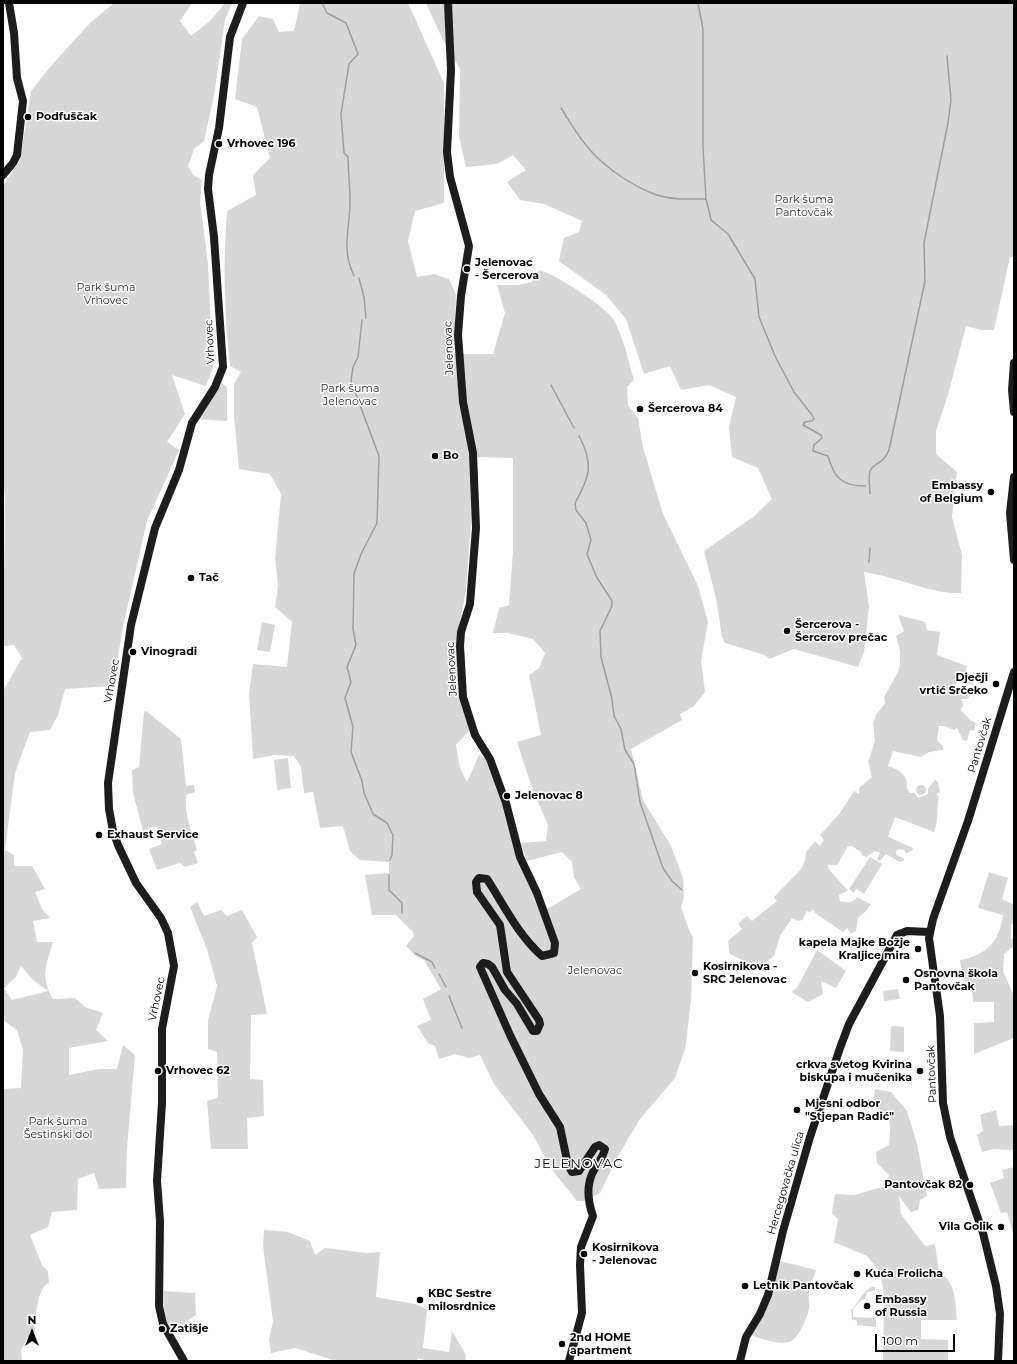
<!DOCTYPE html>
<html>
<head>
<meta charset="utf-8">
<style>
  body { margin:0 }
  #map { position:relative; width:1017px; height:1364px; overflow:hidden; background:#fff; font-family:Montserrat,sans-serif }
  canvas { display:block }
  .frame { position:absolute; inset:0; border:4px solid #000; pointer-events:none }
  .north { position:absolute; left:12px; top:1312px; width:40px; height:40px; -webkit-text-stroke:3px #fff; paint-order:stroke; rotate:0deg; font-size:11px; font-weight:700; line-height:16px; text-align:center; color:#000 }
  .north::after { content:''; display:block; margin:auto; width:14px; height:18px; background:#000; clip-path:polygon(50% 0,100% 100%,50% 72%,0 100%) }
  .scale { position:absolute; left:875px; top:1334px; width:80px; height:18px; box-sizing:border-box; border:2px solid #000; border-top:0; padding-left:5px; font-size:12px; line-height:14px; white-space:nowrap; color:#000; -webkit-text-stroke:3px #fff; paint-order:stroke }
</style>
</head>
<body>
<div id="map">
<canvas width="1017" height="1364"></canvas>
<div class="frame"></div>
<div class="north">N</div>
<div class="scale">100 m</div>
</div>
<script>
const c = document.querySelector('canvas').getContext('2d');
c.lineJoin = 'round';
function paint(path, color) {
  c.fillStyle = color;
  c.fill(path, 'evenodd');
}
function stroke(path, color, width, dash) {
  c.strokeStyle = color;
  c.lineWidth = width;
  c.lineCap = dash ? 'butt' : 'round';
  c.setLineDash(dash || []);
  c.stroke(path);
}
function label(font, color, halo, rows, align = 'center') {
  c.font = font + ' Montserrat,sans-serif';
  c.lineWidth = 3;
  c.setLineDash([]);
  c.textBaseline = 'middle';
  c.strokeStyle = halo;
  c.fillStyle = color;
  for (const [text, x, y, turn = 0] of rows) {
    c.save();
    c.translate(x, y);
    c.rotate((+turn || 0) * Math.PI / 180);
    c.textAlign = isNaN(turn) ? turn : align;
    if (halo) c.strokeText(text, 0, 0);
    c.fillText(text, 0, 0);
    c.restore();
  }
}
const green = new Path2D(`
  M 114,3 L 192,3 L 180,21 L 191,36 L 210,21 L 225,3 L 232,3 L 225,20 L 214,96 L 204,141 L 194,149 L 188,166 L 193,175 L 202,180 L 200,202 L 208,263 L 213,368 L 206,386 L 172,375 L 185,414 L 167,442 L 179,450 L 147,521 L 123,627 L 113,686 L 65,689 L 58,715 L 50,730 L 30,732 L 15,773 L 5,850 L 14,855 L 14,866 L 32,866 L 45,889 L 35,892 L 42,909 L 50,918 L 33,921 L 37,942 L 53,942 C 46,965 40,977 53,999 L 75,998 L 85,1007 L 103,1013 L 96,1030 L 108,1041 L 69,1048 L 69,1075 L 99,1069 L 117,1069 L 123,1045 L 135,1055 L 127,1148 L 126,1188 L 99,1189 L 94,1173 L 78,1179 L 77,1210 L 52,1212 L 48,1227 L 30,1235 L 42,1265 L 48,1271 L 49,1283 C 35,1288 36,1325 34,1338 L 28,1337 L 21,1350 L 22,1361 L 4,1361 L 3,1089 L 21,1088 L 23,1050 L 17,1030 L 3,1020 L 3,691 L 22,658 L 14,645 L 3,646 L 5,499 L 3,480 L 3,186 L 20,160 L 31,91 L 50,67 L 90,23 ZM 21,966 L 32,979 L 48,991 L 12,1000 L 4,988 L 16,977 Z
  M 300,3 L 408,3 L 444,83 L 444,203 L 415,211 L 408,241 L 417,277 L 434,274 L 449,279 L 456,295 L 454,354 L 493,354 L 505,313 L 497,285 L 518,285 L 532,282 L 539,270 C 553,273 605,306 613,319 C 624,337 628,360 634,380 L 627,387 L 628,405 L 638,418 L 643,447 L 663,514 L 698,586 L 708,622 L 701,661 L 705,692 L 694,706 L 680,714 L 682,720 L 631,749 L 643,800 L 671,846 L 683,878 L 684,898 L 681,907 L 689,930 L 693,937 L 691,999 L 687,1035 L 685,1049 L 675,1078 L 640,1119 L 618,1156 L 600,1193 L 584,1201 L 577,1201 L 550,1167 L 533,1135 L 494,1084 L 480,1055 L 469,1058 L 455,1054 L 439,1059 L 435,1046 L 428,1043 L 417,1026 L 431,1020 L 423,999 L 441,989 L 424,960 L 417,957 L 406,946 L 414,936 L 413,932 L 396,915 L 372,915 L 365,875 L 389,873 L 389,862 L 360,860 L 350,851 L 343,826 L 320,828 L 313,792 L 304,793 L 301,767 L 294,756 L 275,755 L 253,759 L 249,694 L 253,664 L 287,667 L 292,622 L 275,607 L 278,587 L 275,558 L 281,494 L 270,474 L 239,469 L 234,417 L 234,384 L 241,372 L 230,366 C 224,314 223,263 227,211 L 256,195 L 253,175 L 270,158 L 257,107 L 235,99 L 242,39 L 259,16 L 273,19 L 279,32 L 294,31 ZM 470,457 L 513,458 L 513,551 L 509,605 L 499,608 L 493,633 L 508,633 L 533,639 L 545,653 L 539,668 L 529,675 L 541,735 L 517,742 L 532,788 L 548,825 L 546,841 L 521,843 L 527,861 L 562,852 L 572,862 L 574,877 L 581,889 L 542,912 L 488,759 L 479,755 L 467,782 L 460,768 L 456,745 L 470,730 L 460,701 L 457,665 L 457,637 L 466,591 L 471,523 Z
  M 426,3 L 1014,3 L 1014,257 L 1010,257 L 994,330 L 981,330 L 966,326 L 948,395 L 936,431 L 936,454 L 957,472 L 952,517 L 962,555 L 961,593 C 936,594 915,584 891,578 C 882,575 873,574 864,572 L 869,607 L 864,652 L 858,667 L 794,649 L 769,659 L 765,655 L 725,643 L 722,637 L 716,598 L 704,551 L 753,517 L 772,499 L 758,468 L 732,457 L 729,427 L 736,397 L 709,385 L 681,390 L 670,366 L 644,374 L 626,319 L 606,295 L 559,261 L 564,238 L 579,232 L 582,221 L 544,204 L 520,200 L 507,182 L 526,170 L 513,155 L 497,164 L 466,167 L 459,136 L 460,69 L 443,40 Z
  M 222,383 L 227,387 L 227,421 L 196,419 Z
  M 898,615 L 925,622 L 927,630 L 940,632 L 937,655 L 967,666 L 965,676 L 975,680 L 973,685 L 957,681 L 956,685 L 969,696 L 968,699 L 961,699 L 963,704 L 961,710 L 970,720 L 976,723 L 974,731 L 970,730 L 967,741 L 963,740 L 957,728 L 954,730 L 945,726 L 939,726 L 937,741 L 943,746 L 943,750 L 929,752 L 921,757 L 893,751 L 888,766 C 894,768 902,771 905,777 C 908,782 905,788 910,793 L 915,793 L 918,798 L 928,794 L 928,789 L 935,780 L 938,782 L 940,792 L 936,794 L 939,797 C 936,809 939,821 934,832 L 895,817 L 888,837 L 913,848 L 912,851 L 906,853 L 904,850 L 899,849 L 896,851 L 896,854 L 904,859 L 904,861 L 900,862 L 886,854 L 880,861 L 877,859 L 880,853 L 875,851 L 866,857 L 862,855 L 861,852 L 852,846 L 848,846 L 837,865 L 828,865 L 828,868 L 848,891 L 839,895 L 840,901 C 847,903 853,903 857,897 L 872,905 L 869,906 L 867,910 L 858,918 L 856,931 L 851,934 L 847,928 L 843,932 L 815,913 L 813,909 L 810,912 L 807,911 L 802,920 L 798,921 L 792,918 L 780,936 L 774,956 L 760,967 L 756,967 L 730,954 L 728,941 L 742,929 L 738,924 L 747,916 L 752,921 L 777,901 L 774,897 L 801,869 L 805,861 L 806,852 L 815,841 L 820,846 L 824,840 L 820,835 L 840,813 L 854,791 L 859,794 L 859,788 L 872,777 L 868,762 L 875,741 L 873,723 L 876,715 L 885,703 L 884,697 L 898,672 L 900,665 L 900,651 L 896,636 L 904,631 Z
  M 262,622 L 275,625 L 270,652 L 257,650 Z
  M 146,711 L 181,739 L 186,786 L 194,785 L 195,792 L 186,795 L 186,809 L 189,824 L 197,850 L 194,852 L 198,863 L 185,867 L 180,863 L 157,870 L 149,849 L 162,844 L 157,826 L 143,831 L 133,793 L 132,770 L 139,767 L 144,712 Z
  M 288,758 L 291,788 L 277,790 L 274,760 Z
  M916 790a5 5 0 1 1 10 0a5 5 0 1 1-10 0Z
  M 870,857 L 882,864 L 864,894 L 856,889 L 854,893 L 849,889 Z
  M 989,872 L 1008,878 L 1002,899 L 1014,905 L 1014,923 L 1011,924 L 1011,939 L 1014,939 L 1014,946 L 1004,954 L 1003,971 L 1014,996 L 1014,1038 L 974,1054 L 974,1023 L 994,1022 L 994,1002 L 973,1002 L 971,981 L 963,981 L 960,960 C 987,955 999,942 1003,915 L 978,908 Z
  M 197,902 L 204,916 L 221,910 L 227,916 L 242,910 L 257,937 L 252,943 L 267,1014 L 251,1015 L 250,1079 L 263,1080 L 264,1116 L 247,1118 L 248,1149 L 211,1149 L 207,1101 L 218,1098 L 217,1052 L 208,1049 L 208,1020 L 217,986 L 207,949 L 190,907 Z
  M 817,950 L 846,971 L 836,988 L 821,981 L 823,994 L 808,1002 L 792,992 L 798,986 Z
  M 898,989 L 900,999 L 884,1001 L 883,991 Z
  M 891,1026 L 904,1027 L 904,1052 L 890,1051 Z
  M 875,1089 L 891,1092 L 907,1111 L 917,1144 L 927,1196 L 920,1200 L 918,1210 L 911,1212 L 899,1196 L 901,1214 L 925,1246 L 935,1244 L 939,1272 C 956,1282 955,1301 957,1320 L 921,1320 L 921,1339 L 948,1340 L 948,1361 L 883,1361 L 884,1295 L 880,1272 L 867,1256 L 834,1242 L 838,1219 L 832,1213 L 835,1194 L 854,1195 L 886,1186 L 889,1175 L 877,1163 L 876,1152 L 889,1145 C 891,1121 893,1119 873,1104 Z
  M 996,1110 L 999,1126 L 1014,1125 L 1014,1150 L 993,1149 L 982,1152 L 977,1135 L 983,1131 L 980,1115 Z
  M 1014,1167 L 1014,1234 L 1013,1234 L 1007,1212 L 1001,1213 L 990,1183 L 1004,1178 L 1002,1170 Z
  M 264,1230 L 288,1232 L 310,1241 L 315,1255 L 325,1248 L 366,1253 L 380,1252 L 376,1297 L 415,1304 L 427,1309 L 423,1348 L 449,1352 L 452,1331 L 466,1355 L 465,1361 L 429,1361 L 418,1358 L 416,1361 L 336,1361 L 295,1348 L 271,1353 L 269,1340 L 273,1321 L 263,1246 Z
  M 780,1261 L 816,1270 C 814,1277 810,1286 809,1294 C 808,1299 810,1304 809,1309 C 807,1318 798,1340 789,1342 C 778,1345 763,1339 753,1336 L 752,1334 L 765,1313 Z
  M 872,1287 L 875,1287 L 875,1291 L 867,1292 L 865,1299 L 861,1300 L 853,1309 L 853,1317 L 876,1318 L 876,1327 L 857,1325 L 857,1321 L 852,1319 L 851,1310 C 859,1303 862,1291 872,1287 Z
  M 164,1291 L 195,1293 L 196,1315 L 171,1332 C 163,1318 163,1307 164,1291 Z`);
const stream = new Path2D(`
  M 322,3 L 327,13 L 346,23 L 358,54 L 349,64 L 341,114 L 344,153 L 348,157 C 348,170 350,184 350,197 C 351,228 340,246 354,276
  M 698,3 L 703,29 L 703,147 L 706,199 L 710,215 L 711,220 L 728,234 L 755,279 L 759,317 L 775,356 L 794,392 L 812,415 L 814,419 L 812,421 L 805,422 L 803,425 L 821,435 L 822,438 L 814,445 L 813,451 L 828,456 C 834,478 842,486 865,486
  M 561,108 C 570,122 579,138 591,151 C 606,168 635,188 657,195 C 672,200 690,199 706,199
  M 359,278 L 364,297 L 366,318
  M 362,320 L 358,357 L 353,367 L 351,381 L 379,456 L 377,523 L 361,554 L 354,574 L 353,629 L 356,645 L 347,667 L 351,682 L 345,698 L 353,727 L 351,752 L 362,781 L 364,793 L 373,814 L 387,823 L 393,835 L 392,855 L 390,860
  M 551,385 L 574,428
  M 579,436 C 594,464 590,476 575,503 L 576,510 L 586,523 L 591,540 L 587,554 L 596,576 L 612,601 L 612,606 L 600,631 L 601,657 L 612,699 L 614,716 L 621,729 L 625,750 L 634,764 L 640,802 L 663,868 L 672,881 L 682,890
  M 870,494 C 870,487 868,478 870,471 C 873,463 884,464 889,450 L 925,281 L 924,243 L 948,123 L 951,100 L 947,56
  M 869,562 L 870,548
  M 389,875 L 389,890 L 402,903 L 402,913
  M 415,953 L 432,962 L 435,968
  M 439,974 L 446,987
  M 449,996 L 462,1028`);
const secondary = new Path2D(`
  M 448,3 L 451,70 L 447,152 L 450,177 L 469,246 L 461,296 L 458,335 L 463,402 L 473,453 L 476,528 L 470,604 L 461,632 L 460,646 L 463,697 L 475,735 L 490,759 L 506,803 L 520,857 L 537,893 L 555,943 L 554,953 L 542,956 C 518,935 504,905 487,879 L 479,878 L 476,882 L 477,892 L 500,925 L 507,972 L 539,1020 L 540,1024 L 537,1031 L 533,1031 L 517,1004 L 505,990 L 492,967 L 488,964 L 483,963 L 480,967 L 510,1035 L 539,1094 L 560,1127 L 568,1165 L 572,1172 L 579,1171 L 595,1147 L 599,1145 L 605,1149 C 603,1158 596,1165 592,1174 C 586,1188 588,1202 593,1216 L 581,1247 L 580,1265 L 582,1313 L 569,1361
  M 3,175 L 13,163 L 17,155 L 23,101 L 17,78 L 14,33 L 9,3
  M 1014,363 L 1012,390 L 1014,412
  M 1014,477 L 1010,513 L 1014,560
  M 184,1361 L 163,1324 L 159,1306 L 160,1221 L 157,1181 L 162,1103 L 162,1029 L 174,966 L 168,933 L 161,918 L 136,883 L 118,845 L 113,831 L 109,809 L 108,783 L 131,625 L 155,528 L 179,470 L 192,423 L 215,387 L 223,367 L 214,237 L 208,189 L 209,175 L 219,128 L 230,37 L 243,3
  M 740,1361 L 746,1337 L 760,1314 L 768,1295 L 783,1231 L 810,1137 L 840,1048 L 849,1024 L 897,935 L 907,931 L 929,932
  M 998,1361 L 1000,1314 L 996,1286 L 983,1233 L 950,1137 L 943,1103 L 940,1016 L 929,938 L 933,919 L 968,821 L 1014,672`);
const markers = [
  [28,117,4,"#000"],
  [219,144,4,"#000"],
  [467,269,4,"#000"],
  [640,409,4,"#000"],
  [435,456,4,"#000"],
  [991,492,4,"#000"],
  [191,578,4,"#000"],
  [787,631,4,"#000"],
  [133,652,4,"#000"],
  [996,684,4,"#000"],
  [507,796,4,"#000"],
  [99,835,4,"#000"],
  [918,949,4,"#000"],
  [695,973,4,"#000"],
  [906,980,4,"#000"],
  [158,1071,4,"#000"],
  [920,1071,4,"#000"],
  [797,1110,4,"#000"],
  [970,1185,4,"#000"],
  [1001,1227,4,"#000"],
  [584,1254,4,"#000"],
  [857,1274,4,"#000"],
  [745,1286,4,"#000"],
  [420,1300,4,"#000"],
  [867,1306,4,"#000"],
  [162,1329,4,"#000"],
  [562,1344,4,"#000"]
];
const poiNames = [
  ["Podfuščak",36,117],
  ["Vrhovec 196",227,144],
  ["Jelenovac",475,263],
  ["- Šercerova",475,276],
  ["Šercerova 84",648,409],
  ["Bo",443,456],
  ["Embassy",983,486,"right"],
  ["of Belgium",983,499,"right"],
  ["Tač",199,578],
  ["Šercerova -",795,625],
  ["Šercerov prečac",795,638],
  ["Vinogradi",141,652],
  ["Dječji",988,678,"right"],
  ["vrtić Srčeko",988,691,"right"],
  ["Jelenovac 8",515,796],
  ["Exhaust Service",107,835],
  ["kapela Majke Božje",910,943,"right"],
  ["Kraljice mira",910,956,"right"],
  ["Kosirnikova -",703,967],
  ["SRC Jelenovac",703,980],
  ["Osnovna škola",914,974],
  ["Pantovčak",914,987],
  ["crkva svetog Kvirina",912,1065,"right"],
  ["biskupa i mučenika",912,1078,"right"],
  ["Vrhovec 62",166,1071],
  ["Mjesni odbor",805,1104],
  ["\"Stjepan Radić\"",805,1117],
  ["Pantovčak 82",962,1185,"right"],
  ["Vila Golik",993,1227,"right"],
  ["Kosirnikova",592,1248],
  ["- Jelenovac",592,1261],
  ["Kuća Frolicha",865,1274],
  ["Letnik Pantovčak",753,1286],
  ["KBC Sestre",428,1294],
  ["milosrdnice",428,1307],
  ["Embassy",875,1300],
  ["of Russia",875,1313],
  ["Zatišje",170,1329],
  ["2nd HOME",570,1338],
  ["apartment",570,1351]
];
const parkNames = [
  ["Park šuma",804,200],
  ["Pantovčak",804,213],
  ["Park šuma",106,288],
  ["Vrhovec",106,301],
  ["Park šuma",350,389],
  ["Jelenovac",350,402],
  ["Jelenovac",595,971],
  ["Park šuma",58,1122],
  ["Šestinski dol",58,1135]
];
const streetNames = [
  ["Vrhovec",210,342,-93],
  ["Jelenovac",449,348,-92],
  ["Jelenovac",452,669,-93],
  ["Vrhovec",112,681,-80],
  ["Pantovčak",980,745,-73],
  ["Vrhovec",157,999,-78],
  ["Pantovčak",932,1074,-92],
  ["Hercegovačka ulica",786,1183,-74]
];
const quarterNames = [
  ["JELENOVAC",579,1164]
];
paint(green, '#d7d7d7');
stroke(stream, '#9e9e9e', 1.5);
stroke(secondary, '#1d1d1d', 8);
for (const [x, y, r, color] of markers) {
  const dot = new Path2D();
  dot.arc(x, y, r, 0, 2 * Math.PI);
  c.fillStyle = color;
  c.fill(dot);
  stroke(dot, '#fff', 1.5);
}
label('bold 11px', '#000', '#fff', poiNames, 'left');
label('11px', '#2e2e2e', '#fff', parkNames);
label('11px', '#000', '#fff', streetNames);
c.letterSpacing = '1px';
label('13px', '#000', '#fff', quarterNames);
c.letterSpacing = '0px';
</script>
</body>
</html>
